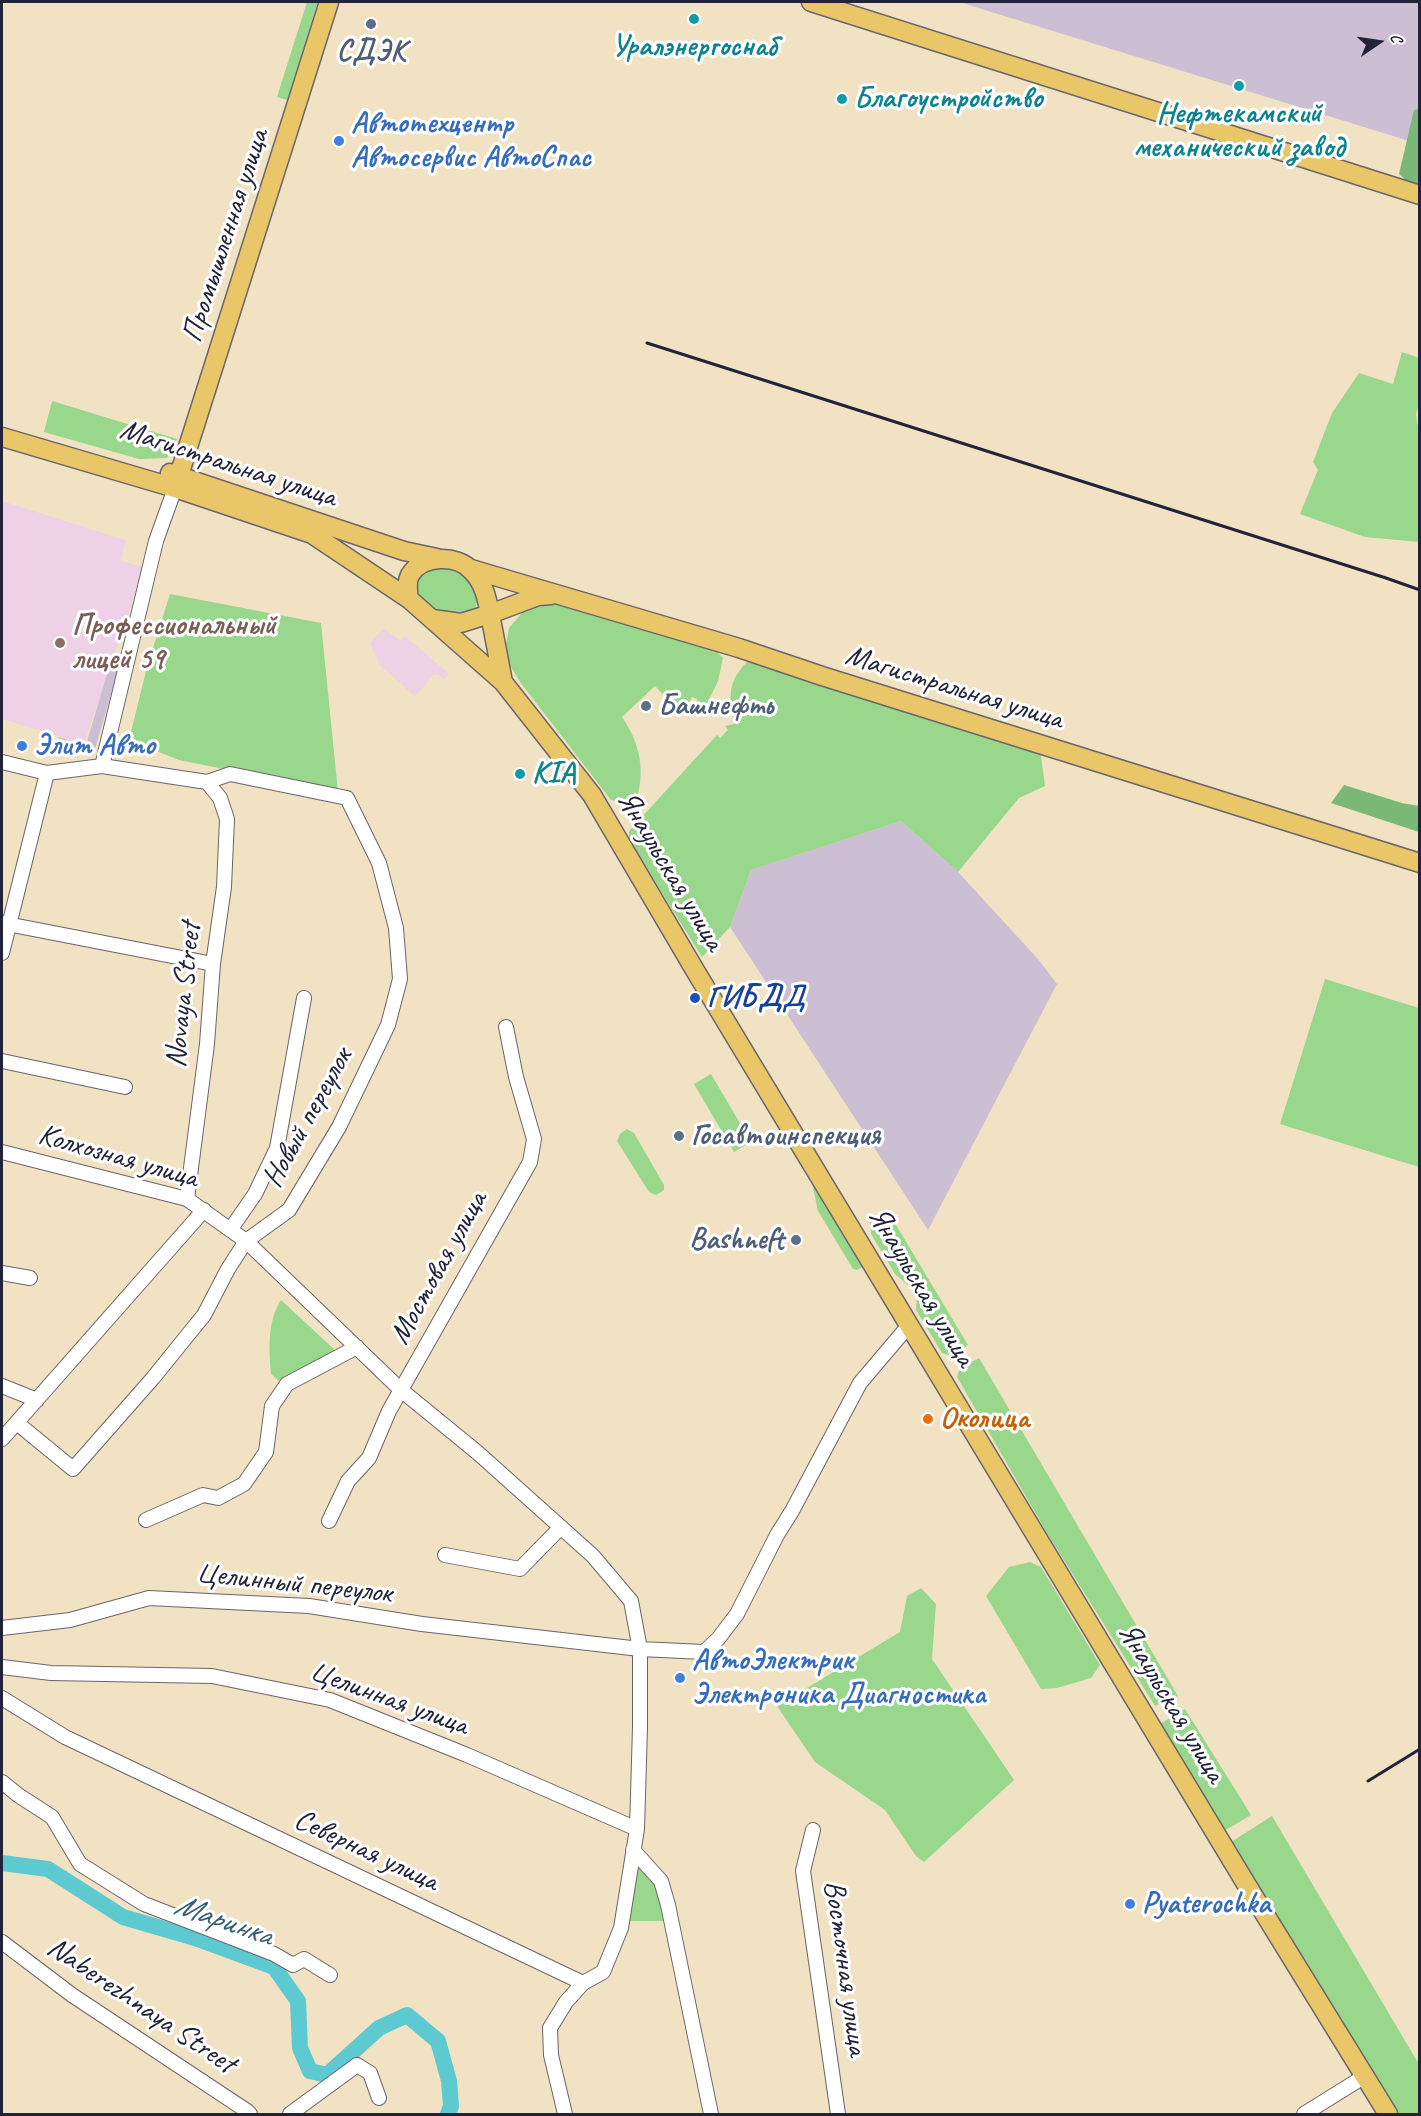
<!DOCTYPE html>
<html>
<head>
<meta charset="utf-8">
<style>
  body { margin:0 }
  #map { position:relative; width:1421px; height:2116px; overflow:hidden; background:#f1e2c4; font-family:Caveat,sans-serif }
  canvas { display:block }
  .frame { position:absolute; inset:0; border:3px solid #22223b; pointer-events:none }
  .north { position:absolute; left:1349px; top:12px; width:60px; height:60px; -webkit-text-stroke:4px #fff; paint-order:stroke; rotate:77deg; font-size:16px; font-weight:700; line-height:24px; text-align:center; color:#22223b }
  .north::after { content:''; display:block; margin:auto; width:21px; height:27px; background:#22223b; clip-path:polygon(50% 0,100% 100%,50% 72%,0 100%) }
</style>
</head>
<body>
<div id="map">
<canvas width="1421" height="2116"></canvas>
<div class="frame"></div>
<div class="north">С</div>
</div>
<script>
const c = document.querySelector('canvas').getContext('2d');
c.lineJoin = 'round';
function paint(path, color) {
  c.fillStyle = color;
  c.fill(path, 'evenodd');
}
function stroke(path, color, width, dash) {
  c.strokeStyle = color;
  c.lineWidth = width;
  c.lineCap = dash ? 'butt' : 'round';
  c.setLineDash(dash || []);
  c.stroke(path);
}
function label(font, color, halo, rows, align = 'center') {
  c.font = font + ' Caveat,sans-serif';
  c.lineWidth = 6;
  c.setLineDash([]);
  c.textBaseline = 'middle';
  c.strokeStyle = halo;
  c.fillStyle = color;
  for (const [text, x, y, turn = 0] of rows) {
    c.save();
    c.translate(x, y);
    c.rotate((+turn || 0) * Math.PI / 180);
    c.textAlign = isNaN(turn) ? turn : align;
    if (halo) c.strokeText(text, 0, 0);
    c.fillText(text, 0, 0);
    c.restore();
  }
}
const built = new Path2D(`
  M 2,501 L 125,540 L 121,561 L 144,567 L 84,744 L 2,719 Z
  M 384,628 L 400,641 L 405,636 L 449,674 L 444,680 L 438,674 L 433,675 L 415,697 L 380,665 L 370,643 Z`);
const industrial = new Path2D(`
  M 959,2 L 1419,2 L 1419,144 Z
  M 109,667 L 118,670 L 93,756 L 56,746 L 59,737 L 86,745 Z
  M 901,821 L 958,872 L 1038,959 L 1057,984 L 928,1230 L 730,927 L 751,870 Z`);
const green = new Path2D(`
  M 307,2 L 318,2 L 287,100 L 277,97 Z
  M 1402,352 L 1419,358 L 1419,403 L 1416,414 L 1420,442 L 1419,542 L 1365,537 L 1300,514 L 1318,470 L 1313,462 L 1332,413 L 1359,373 L 1393,384 Z
  M 52,401 L 177,439 L 167,458 L 139,459 L 44,432 Z
  M 429,567 C 457,569 466,570 479,596 L 475,609 C 447,628 393,593 429,567 Z
  M 170,594 L 321,623 L 338,792 L 179,760 L 129,740 L 147,667 Z
  M 555,600 L 715,650 L 723,658 L 718,681 L 705,708 L 696,708 L 697,699 L 692,697 L 687,706 L 667,699 L 655,686 L 622,717 C 638,740 645,766 638,794 C 629,799 622,802 611,800 L 520,682 L 504,655 L 509,628 L 521,614 L 535,603 Z
  M 749,660 L 1040,749 L 1045,786 L 1019,798 L 958,872 L 901,821 L 751,870 L 730,927 L 702,957 L 629,840 L 629,831 L 717,735 L 720,738 L 728,730 L 725,726 L 734,724 C 728,696 728,680 749,660 Z
  M 1325,979 L 1419,1008 L 1419,1167 L 1280,1124 Z
  M 711,1074 L 751,1142 L 734,1152 L 694,1084 Z
  M 627,1129 L 634,1133 L 664,1185 L 664,1190 L 656,1195 L 649,1192 L 617,1141 L 620,1134 Z
  M 816,1185 L 864,1266 L 857,1270 L 853,1269 L 818,1211 L 813,1188 Z
  M 887,1210 L 968,1345 L 952,1356 L 942,1353 L 916,1310 L 917,1297 L 909,1286 L 895,1274 L 871,1234 L 870,1219 Z
  M 281,1300 L 337,1352 L 281,1383 L 271,1374 C 269,1349 267,1322 281,1300 Z
  M 979,1358 L 1178,1696 L 1155,1706 L 1047,1533 L 957,1377 L 960,1368 Z
  M 1030,1562 L 1041,1567 L 1100,1665 L 1091,1678 L 1057,1688 L 1041,1689 L 986,1596 L 1009,1567 Z
  M 921,1588 L 936,1604 L 932,1659 L 1014,1780 L 924,1862 L 916,1856 L 885,1810 L 815,1762 L 777,1706 L 900,1632 L 907,1596 Z
  M 1185,1709 L 1251,1815 L 1221,1833 L 1155,1727 Z
  M 1272,1816 L 1417,2061 L 1419,2060 L 1419,2114 L 1393,2114 L 1231,1842 Z
  M 635,1859 L 659,1887 L 664,1921 L 626,1921 Z`);
const forest = new Path2D(`
  M 1419,109 L 1419,189 L 1412,186 L 1399,174 L 1414,110 Z
  M 1344,785 L 1402,803 L 1419,806 L 1419,832 L 1331,803 Z`);
const river = new Path2D(`
  M 2,1863 L 48,1869 L 123,1917 L 195,1938 L 274,1967 L 298,2001 L 300,2048 L 310,2071 L 327,2075 L 379,2028 L 407,2015 L 438,2041 L 449,2081 L 451,2106 L 448,2114`);
const minor = new Path2D(`
  M 2,762 L 47,773 L 102,766 L 207,782 L 220,798 L 227,819 L 224,887 L 213,964 L 207,1044 L 187,1199
  M 102,766 L 156,541 L 175,488
  M 2,923 L 213,964
  M 2,953 L 47,773
  M 2,1061 L 125,1087
  M 2,1152 L 187,1199 L 246,1241 L 401,1390 L 478,1453 L 593,1556 L 631,1601 L 640,1649 L 640,1727 L 637,1829 L 621,1928 L 603,1972 L 583,1983 L 566,2002 L 550,2028 L 551,2055 L 565,2114
  M 230,1230 L 255,1194 L 277,1148 L 304,998
  M 2,1273 L 30,1278
  M 2,1386 L 37,1400
  M 17,1423 L 73,1469 L 153,1378 L 204,1315 L 228,1269 L 246,1241 L 289,1210 L 339,1127 L 388,1025 L 400,979 L 396,928 L 379,863 L 347,798 L 230,774 L 207,782
  M 2,1439 L 204,1210
  M 146,1520 L 203,1495 L 218,1498 L 244,1484 L 266,1452 L 272,1406 L 287,1384 L 357,1347
  M 329,1521 L 348,1481 L 369,1458 L 389,1411 L 530,1162 L 534,1139 L 516,1077 L 506,1027
  M 445,1555 L 520,1569 L 561,1527
  M 2,1628 L 70,1620 L 149,1598 L 309,1606 L 422,1624 L 640,1649 L 704,1652 L 718,1639 L 737,1614 L 777,1535 L 792,1511 L 860,1383 L 910,1324
  M 2,1667 L 51,1673 L 212,1676 L 330,1700 L 467,1755 L 637,1829
  M 2,1698 L 65,1737 L 583,1983
  M 2,1782 L 18,1795 L 52,1817 L 80,1864 L 144,1904 L 274,1954 L 293,1965 L 304,1959 L 330,1975
  M 813,1830 L 803,1871 L 838,2114
  M 633,1850 L 661,1881 L 668,1905 L 711,2114
  M 2,1942 L 72,1995 L 247,2111 L 250,2114
  M 290,2114 L 357,2065 L 370,2073 L 379,2098
  M 1304,2114 L 1365,2076`);
const major = new Path2D(`
  M 811,2 L 1420,195
  M 2,437 L 175,488 L 312,534 L 409,599 L 503,682 L 592,795 L 696,972 L 1248,1887 L 1388,2114
  M 170,473 L 404,551 L 437,558
  M 175,488 L 329,2
  M 471,569 L 739,648 L 822,676 L 1420,863
  M 409,599 C 408,591 406,583 410,575 C 422,555 457,554 472,571 C 484,583 487,599 490,614 L 461,623 L 432,619
  M 503,682 L 490,614 L 538,596 L 551,595`);
const rail = new Path2D(`
  M 647,343 L 1386,578 L 1420,590
  M 1368,1781 L 1420,1749`);
const markers = [
  [694,19,6,"#0f9aa8"],
  [371,24,6,"#5c6f8a"],
  [1239,86,6,"#0f9aa8"],
  [842,99,6,"#0f9aa8"],
  [339,141,6,"#3f7fe0"],
  [60,643,6,"#8d6e63"],
  [646,706,6,"#5c6f8a"],
  [22,746,6,"#3f7fe0"],
  [520,774,6,"#0f9aa8"],
  [695,998,6,"#1a4fb4"],
  [679,1136,6,"#5c6f8a"],
  [796,1240,6,"#5c6f8a"],
  [928,1419,6,"#e8710a"],
  [680,1678,6,"#3f7fe0"],
  [1130,1904,6,"#3f7fe0"]
];
const cultureNames = [
  ["Уралэнергоснаб",694,47],
  ["Благоустройство",854,99,"left"],
  ["Нефтекамский",1239,114],
  ["механический завод",1239,148],
  ["KIA",532,774,"left"]
];
const serviceNames = [
  ["СДЭК",371,52,"center"],
  ["Башнефть",658,706],
  ["Госавтоинспекция",691,1136],
  ["Bashneft",784,1240,"right"]
];
const shopNames = [
  ["Автотехцентр",351,124],
  ["Автосервис АвтоСпас",351,158],
  ["Элит Авто",34,746],
  ["АвтоЭлектрик",692,1661],
  ["Электроника Диагностика",692,1695],
  ["Pyaterochka",1142,1904]
];
const streetNames = [
  ["Промышленная улица",226,236,-72],
  ["Магистральная улица",228,464,18],
  ["Магистральная улица",954,688,17],
  ["Янаульская улица",670,871,59],
  ["Novaya Street",184,995,-84],
  ["Новый переулок",308,1118,-61],
  ["Колхозная улица",118,1157,16],
  ["Мостовая улица",439,1268,-61],
  ["Янаульская улица",921,1287,59],
  ["Целинный переулок",294,1584,6],
  ["Целинная улица",389,1699,20],
  ["Янаульская улица",1171,1703,59],
  ["Северная улица",366,1851,25],
  ["Восточная улица",845,1968,82],
  ["Naberezhnaya Street",141,2006,34]
];
const educationNames = [
  ["Профессиональный",72,626],
  ["лицей 59",72,660]
];
const transitNames = [
  ["ГИБДД",707,998]
];
const foodNames = [
  ["Околица",940,1419]
];
const waterNames = [
  ["Маринка",223,1921,19]
];
paint(built, '#eed0e7');
paint(industrial, '#ccbed3');
paint(green, '#98d78c');
paint(forest, '#7ab878');
stroke(river, '#5dcad1', 16);
stroke(minor, '#6a656b', 16);
stroke(major, '#6a656b', 21);
stroke(minor, '#fff', 14);
stroke(major, '#e9c769', 18);
stroke(rail, '#22223b', 3);
for (const [x, y, r, color] of markers) {
  const dot = new Path2D();
  dot.arc(x, y, r, 0, 2 * Math.PI);
  c.fillStyle = color;
  c.fill(dot);
  stroke(dot, '#fff', 2);
}
label('bold 30px', '#0d838f', '#fff', cultureNames);
label('bold 30px', '#4e5e75', '#fff', serviceNames, 'left');
label('bold 30px', '#366cbe', '#fff', shopNames, 'left');
label('30px', '#22223b', '#fff', streetNames);
label('bold 30px', '#785e54', '#fff', educationNames, 'left');
label('bold 30px', '#164399', '#fff', transitNames, 'left');
label('bold 30px', '#c56008', '#fff', foodNames, 'left');
label('italic 32px', '#375d70', '#fff', waterNames);
</script>
</body>
</html>
